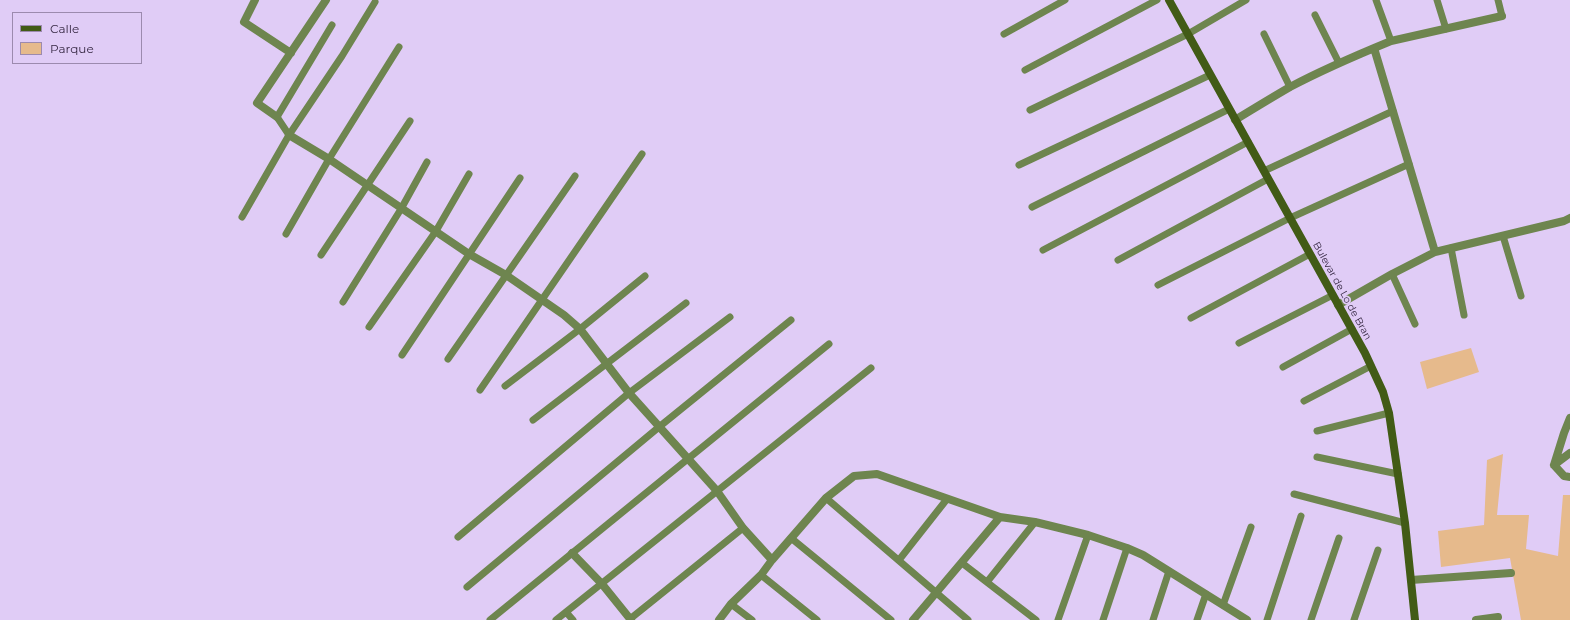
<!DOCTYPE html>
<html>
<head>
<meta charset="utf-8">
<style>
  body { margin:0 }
  #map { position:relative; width:1570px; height:620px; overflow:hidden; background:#e0ccf6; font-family:Montserrat,sans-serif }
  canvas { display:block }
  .legend { position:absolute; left:12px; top:12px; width:130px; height:52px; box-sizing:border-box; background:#e0ccf6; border:1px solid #9c8aae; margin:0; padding:5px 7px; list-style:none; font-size:12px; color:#362843 }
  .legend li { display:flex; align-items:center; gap:8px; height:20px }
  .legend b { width:20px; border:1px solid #9c8aae }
</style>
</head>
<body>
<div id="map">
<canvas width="1570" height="620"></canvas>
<ul class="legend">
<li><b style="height:5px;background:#425b16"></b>Calle</li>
<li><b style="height:11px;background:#e6ba8c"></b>Parque</li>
</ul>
</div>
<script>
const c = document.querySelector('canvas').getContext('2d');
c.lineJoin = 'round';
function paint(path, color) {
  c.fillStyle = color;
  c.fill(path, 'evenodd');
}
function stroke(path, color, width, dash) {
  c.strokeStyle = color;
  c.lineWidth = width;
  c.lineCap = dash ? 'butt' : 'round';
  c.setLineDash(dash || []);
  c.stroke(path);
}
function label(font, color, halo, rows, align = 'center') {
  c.font = font + ' Montserrat,sans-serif';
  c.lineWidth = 3.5;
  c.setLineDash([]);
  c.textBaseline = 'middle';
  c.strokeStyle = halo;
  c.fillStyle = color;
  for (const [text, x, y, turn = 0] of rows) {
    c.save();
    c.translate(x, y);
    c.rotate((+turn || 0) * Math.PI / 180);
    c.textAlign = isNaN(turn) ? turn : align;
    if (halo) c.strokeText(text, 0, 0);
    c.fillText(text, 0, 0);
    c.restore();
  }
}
const green = new Path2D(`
  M 1471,348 L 1479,372 L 1427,389 L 1420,362 Z
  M 1503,454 L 1497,515 L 1529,515 L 1526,549 L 1558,556 L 1563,495 L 1570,495 L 1570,620 L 1521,620 L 1510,558 L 1441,567 L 1438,531 L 1484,525 L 1487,460 Z`);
const lane = new Path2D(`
  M 1376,0 L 1391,41
  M 1437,0 L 1446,29
  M 1498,0 L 1502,16
  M 1315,15 L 1339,63
  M 1004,34 L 1065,0
  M 1264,34 L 1290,87
  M 1025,70 L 1157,0
  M 1030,110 L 1188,34 L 1246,0
  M 289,135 L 277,117 L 332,25
  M 1019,165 L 1210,75
  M 1264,171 L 1393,111
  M 1032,207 L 1229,109
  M 242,217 L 289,135 L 342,56 L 375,2
  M 286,234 L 329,159 L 399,47
  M 1503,236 L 1521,296
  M 1451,248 L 1464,315
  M 1043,250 L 1248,142
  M 321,255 L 410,121
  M 1118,260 L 1268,179
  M 1392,274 L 1415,324
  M 1158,285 L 1290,218 L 1409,164
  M 343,302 L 401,209 L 427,162
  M 1191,318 L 1310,254
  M 369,327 L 436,231 L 469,174
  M 1239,343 L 1333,295
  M 402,355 L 520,178
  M 448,359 L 575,176
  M 1283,367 L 1352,329
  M 505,386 L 580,329 L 645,276
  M 480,390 L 642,154
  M 1304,401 L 1371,366
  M 533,420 L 686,303
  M 1317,431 L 1389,413
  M 1317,457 L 1398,474
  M 1294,494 L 1405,523
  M 826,498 L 968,620
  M 458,537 L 629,393 L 730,317
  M 791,538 L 891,620
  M 899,560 L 947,499
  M 962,563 L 1036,620
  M 761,575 L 817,620
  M 987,582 L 1035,522
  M 467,587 L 659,427 L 791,320
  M 731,604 L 752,620
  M 1223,605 L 1251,527
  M 566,612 L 573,620
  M 630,619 L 743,528
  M 490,620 L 829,344
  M 556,620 L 871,368
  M 1058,620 L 1088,535
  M 1103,620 L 1127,548
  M 1153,620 L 1169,571
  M 1197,620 L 1206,594
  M 1267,620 L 1301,516
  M 1311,620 L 1339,538
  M 1354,620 L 1378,550`);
const street = new Path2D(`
  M 255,0 L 244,22 L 291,53
  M 1374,48 L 1435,252
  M 277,117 L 257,103 L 326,0
  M 1235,120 C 1253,109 1271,98 1290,87 C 1322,70 1357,55 1391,41 L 1502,16
  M 289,135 L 329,159 L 469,254 L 506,275 L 564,315 L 580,329 L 629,393 L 717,491 L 743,528 L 772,560
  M 1338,305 L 1392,274 L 1435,252 L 1564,221 L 1570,218
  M 1570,418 L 1564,433 L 1554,465 L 1570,453
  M 1554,465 L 1564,476 L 1570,477
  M 572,553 L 602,584 L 631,620
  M 1411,580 L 1511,573
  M 719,620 L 731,604 L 761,575 L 772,560 L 826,498 L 854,476 L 877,474 L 1000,517 L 1035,522 L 1088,535 L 1127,548 L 1143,555 L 1247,620
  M 913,620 L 1000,517
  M 1476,620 L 1498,617`);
const secondary = new Path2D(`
  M 1169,0 L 1365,353 L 1383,392 L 1389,413 L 1405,523 L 1415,620`);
const streetNames = [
  ["Bulevar de Lo de Bran",1342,291,61]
];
paint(green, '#e6ba8c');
stroke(lane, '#6e854f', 7);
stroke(street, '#6e854f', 8);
stroke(secondary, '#425b16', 8);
label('10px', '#362843', '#e0ccf6', streetNames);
</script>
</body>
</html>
